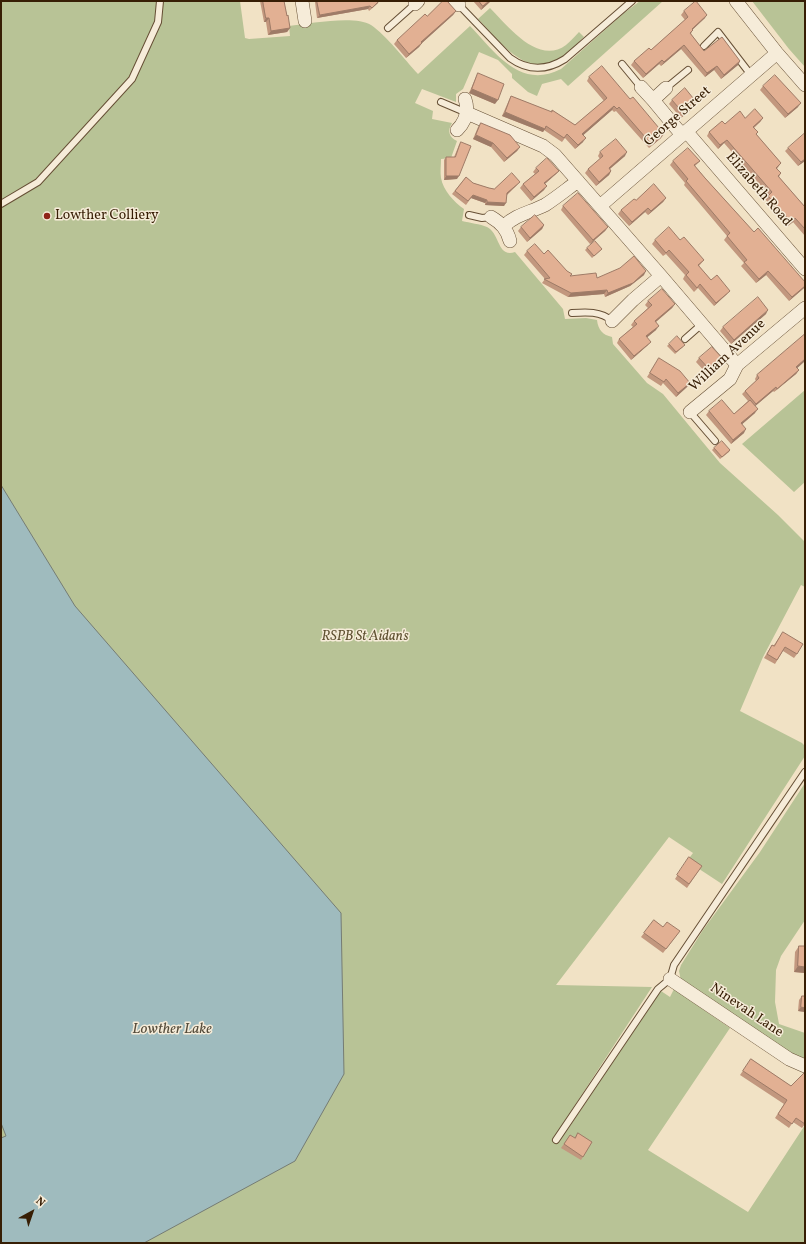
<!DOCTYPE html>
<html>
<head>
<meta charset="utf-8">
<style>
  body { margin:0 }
  #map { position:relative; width:806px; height:1244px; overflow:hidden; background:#f1e2c5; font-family:Vollkorn,serif }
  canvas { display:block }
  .frame { position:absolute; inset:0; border:2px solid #371e05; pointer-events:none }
  .north { position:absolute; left:12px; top:1192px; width:40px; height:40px; -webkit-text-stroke:3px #f6ecd9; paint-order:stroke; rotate:40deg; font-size:11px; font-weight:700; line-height:16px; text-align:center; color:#371e05 }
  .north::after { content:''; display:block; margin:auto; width:14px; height:18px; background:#371e05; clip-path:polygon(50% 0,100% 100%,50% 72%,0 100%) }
</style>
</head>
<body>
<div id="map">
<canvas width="806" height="1244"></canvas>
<div class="frame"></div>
<div class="north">N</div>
</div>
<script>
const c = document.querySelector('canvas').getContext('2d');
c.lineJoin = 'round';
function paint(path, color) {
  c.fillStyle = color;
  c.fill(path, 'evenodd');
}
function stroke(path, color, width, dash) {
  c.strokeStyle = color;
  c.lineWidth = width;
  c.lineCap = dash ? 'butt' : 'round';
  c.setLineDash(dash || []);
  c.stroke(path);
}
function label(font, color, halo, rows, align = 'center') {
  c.font = font + ' Vollkorn,serif';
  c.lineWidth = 3;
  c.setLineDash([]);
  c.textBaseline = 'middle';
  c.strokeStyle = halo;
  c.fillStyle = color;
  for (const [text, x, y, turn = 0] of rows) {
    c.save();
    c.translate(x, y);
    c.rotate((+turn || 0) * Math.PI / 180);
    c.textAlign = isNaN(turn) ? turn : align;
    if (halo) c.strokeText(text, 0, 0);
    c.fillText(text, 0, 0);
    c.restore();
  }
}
const green = new Path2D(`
  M 1,1 L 240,1 L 245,38 L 249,39 L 290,36 L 289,26 C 309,24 354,15 371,25 C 386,35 405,60 418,74 L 470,26 C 496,53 520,90 561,69 L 624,13 L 640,1 L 663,1 L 568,86 L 561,79 L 542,84 L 537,96 L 528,92 L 512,78 L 512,74 L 498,60 L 479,52 L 463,89 L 456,94 L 456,102 L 422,89 L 415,103 L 433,111 L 432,119 L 452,123 C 447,131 449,137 457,141 L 451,158 L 441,159 C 441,165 440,172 441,178 C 443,190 454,202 464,209 L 462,221 C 470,223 480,224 487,227 C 500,233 497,258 515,252 L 563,309 L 565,319 L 586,318 L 597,320 C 598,330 603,335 612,337 L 613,344 L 647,383 L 663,394 L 720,463 L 778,515 L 805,542 L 805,587 L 801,585 L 763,657 L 740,711 L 802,743 L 805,746 L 805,756 L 722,884 L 687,861 L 693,853 L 669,837 L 556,985 L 652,987 L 562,1125 L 568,1129 L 661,991 L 670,997 L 674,989 L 730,1028 L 648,1150 L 748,1212 L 805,1125 L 805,1243 L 1,1243 Z
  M 752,1 L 805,1 L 805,67 L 789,49 Z
  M 490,8 C 507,25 538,66 566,45 C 571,41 575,36 579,32 L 584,37 C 575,45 567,56 556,61 C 525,78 497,38 478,19 Z
  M 805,390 L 805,482 L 794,492 L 742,444 Z
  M 805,783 L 805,920 L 781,956 L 776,970 L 775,1002 L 779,1024 L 805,1033 L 805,1062 L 681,981 L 679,971 L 681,965 L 703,930 L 760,852 Z`);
const water = new Path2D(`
  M 1,485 L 75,606 L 341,913 L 344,1074 L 295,1161 L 144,1243 L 1,1243 L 1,1138 L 6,1136 L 1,1123 Z`);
const lane = new Path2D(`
  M 459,5 L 510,58 C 528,71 546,71 565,59 L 632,1
  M 388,28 L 415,4
  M 704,46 L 718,32 L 751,75
  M 622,64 L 641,87
  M 666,88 L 688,70
  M 441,102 L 467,113
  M 1,204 L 38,182 L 132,79 L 158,22 L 160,1
  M 469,215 L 482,218 L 491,217
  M 572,313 C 586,312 601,311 612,321
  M 685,339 L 702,324
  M 690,412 L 715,441
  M 556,1140 L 658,989 L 670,979 L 674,965 L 805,772`);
const street = new Path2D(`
  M 302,1 L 305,21
  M 455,1 L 459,5
  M 736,1 L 777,53 L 805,85
  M 415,4 L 418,1
  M 641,87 L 653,100
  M 666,88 L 653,100 L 682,135
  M 467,113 L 543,146 L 555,155 L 661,276 L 737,365
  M 457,130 C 466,121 469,111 465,99
  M 686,131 L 805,269
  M 600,206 L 777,53
  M 491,217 C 501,223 507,229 510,241
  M 504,226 C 517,214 529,213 545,205 C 556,198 567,189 578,181
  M 612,321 L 633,300 L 661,276
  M 690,412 L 730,379 L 737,365 L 805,308
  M 670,979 L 789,1059 L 805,1066`);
const wall = new Path2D(`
  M 260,1 L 284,1 L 287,16 L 290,28 L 287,32 L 268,35 L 266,22 L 264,22 Z
  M 315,1 L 361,1 L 361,2 L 378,3 L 369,11 L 368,9 L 317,18 L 315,2 Z
  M 473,1 L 491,1 L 481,10 Z
  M 456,11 L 453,15 L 422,43 L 419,47 L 406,58 L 394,44 L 397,40 L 427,16 Z
  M 684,11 L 705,18 L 693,29 L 691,34 L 704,51 L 740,61 L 738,65 L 721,79 L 714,70 L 705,77 L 681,49 L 661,66 L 659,64 L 643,78 L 631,65 L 634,61 L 651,50 L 685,20 L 681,15 Z
  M 478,73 L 495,104 L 469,93 L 476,77 Z
  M 589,77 L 661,138 L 649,148 L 616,111 L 614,112 L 612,110 L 583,135 L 583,142 L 575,149 L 565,138 L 562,142 L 544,130 L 543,132 L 502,116 L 509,100 L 511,96 L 551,112 L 552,110 L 575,125 L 604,101 L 587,81 Z
  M 763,86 L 798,107 L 785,118 L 760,90 Z
  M 672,100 L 697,103 L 695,106 L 681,118 L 669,104 Z
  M 745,118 L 763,118 L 760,122 L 754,128 L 756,134 L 781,163 L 777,169 L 781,173 L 779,177 L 805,207 L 805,236 L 793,222 L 788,226 L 765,199 L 769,195 L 724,143 L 718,149 L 707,136 L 709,132 Z
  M 481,123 L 520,147 L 517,151 L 504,162 L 491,147 L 473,139 L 478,127 Z
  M 461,142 L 457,179 L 444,180 L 444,160 L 446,157 L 454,157 L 459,145 Z
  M 788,148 L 805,161 L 798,166 L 785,151 Z
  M 600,152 L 625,156 L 610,169 L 611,171 L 609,175 L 596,186 L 585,173 L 588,169 L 600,159 L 598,156 Z
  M 673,161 L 700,161 L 695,166 L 705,178 L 804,288 L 789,301 L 766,275 L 756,283 L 741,266 L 744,263 L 724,240 L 727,236 L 684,185 L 685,183 L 670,165 Z
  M 536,168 L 559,171 L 556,174 L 545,184 L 544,190 L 531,201 L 520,188 L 523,184 L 535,174 L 533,172 Z
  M 466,177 L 473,183 L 489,188 L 494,189 L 517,185 L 507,195 L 504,206 L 485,205 L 485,203 L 471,198 L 466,205 L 452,194 Z
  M 666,198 L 663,202 L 648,215 L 645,212 L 629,226 L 618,214 L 621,210 L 636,200 Z
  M 563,206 L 608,227 L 605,231 L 590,244 L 561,210 Z
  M 544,225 L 542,229 L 527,242 L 518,231 L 521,227 Z
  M 655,240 L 680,240 L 704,260 L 699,266 L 711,280 L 727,294 L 714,306 L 698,288 L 694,292 L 683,279 L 685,275 L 666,254 L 663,256 L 652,244 Z
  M 587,248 L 602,249 L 592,258 L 585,250 Z
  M 527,251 L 544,254 L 567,271 L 571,276 L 597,278 L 644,275 L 630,286 L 605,297 L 604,294 L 568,297 L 542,283 L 545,279 L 524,255 Z
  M 648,301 L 675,304 L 672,308 L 656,322 L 656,330 L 647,337 L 648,345 L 631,360 L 617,343 L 619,339 L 633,327 L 631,325 L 634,321 L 648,308 L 645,305 Z
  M 766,314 L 731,344 L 720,331 L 723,327 Z
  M 805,334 L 805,361 L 797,368 L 799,370 L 796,374 L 774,392 L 773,391 L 755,406 L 755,413 L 742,424 L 744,433 L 731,444 L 706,415 L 709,411 L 734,414 L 748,401 L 742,394 L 745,391 L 756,381 L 755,379 L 757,375 Z
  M 669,344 L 683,347 L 675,354 L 667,346 Z
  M 659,358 L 690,383 L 687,387 L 676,397 L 663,383 L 661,386 L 647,377 Z
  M 699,358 L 720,363 L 707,374 L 696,362 Z
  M 714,448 L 730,450 L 729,452 L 720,459 L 712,450 Z
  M 783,632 L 797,654 L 794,658 L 783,651 L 775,664 L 764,658 L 772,645 L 774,645 Z
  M 689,857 L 702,866 L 687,888 L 675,879 Z
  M 654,920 L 663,927 L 680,931 L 663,953 L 641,937 Z
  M 799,946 L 805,946 L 805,973 L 794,972 L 795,952 Z
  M 802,996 L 805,1012 L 798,1011 L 799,1000 Z
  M 751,1059 L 791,1086 L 805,1124 L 802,1128 L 793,1122 L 789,1128 L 775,1118 L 784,1104 L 740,1075 Z
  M 578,1133 L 592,1142 L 581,1160 L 561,1148 L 570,1135 L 574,1138 Z`);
const shadedWall = new Path2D(`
  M 379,1 L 378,3 L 369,11 Z
  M 489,1 L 491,1 L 481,10 L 483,6 Z
  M 370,6 L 368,9 L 317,18 L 320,15 Z
  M 456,11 L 453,15 L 422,43 L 419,47 L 406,58 L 409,54 L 421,42 Z
  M 707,15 L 705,18 L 690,32 L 692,29 Z
  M 266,18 L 269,18 L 266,22 L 264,22 Z
  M 290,28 L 287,32 L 268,35 L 271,31 Z
  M 684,45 L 681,49 L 661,66 L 664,62 Z
  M 662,60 L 659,64 L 643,78 L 646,74 Z
  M 740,61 L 738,65 L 721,79 L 724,75 Z
  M 717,66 L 714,70 L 705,77 L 707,73 Z
  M 472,89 L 498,100 L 495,104 L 469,93 Z
  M 697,103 L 695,106 L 681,118 L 684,114 Z
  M 801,103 L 798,107 L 785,118 L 788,114 Z
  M 614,106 L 612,110 L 580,138 L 582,134 Z
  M 505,112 L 545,129 L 543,132 L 502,116 Z
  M 763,118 L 760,122 L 750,130 L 753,127 Z
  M 664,134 L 661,138 L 649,148 L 652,145 Z
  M 476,135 L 493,143 L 491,147 L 473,139 Z
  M 586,138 L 583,142 L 575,149 L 578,145 Z
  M 727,140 L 718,149 L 720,145 Z
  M 520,147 L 517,151 L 504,162 L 507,158 Z
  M 627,152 L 625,156 L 606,172 L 609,168 Z
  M 805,159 L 805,161 L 798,166 L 801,162 Z
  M 559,171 L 556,174 L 541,187 L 544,183 Z
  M 611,171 L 609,175 L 596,186 L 599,182 Z
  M 446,176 L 459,176 L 457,179 L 444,180 Z
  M 520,182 L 517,185 L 504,197 L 507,193 Z
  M 547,186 L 544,190 L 531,201 L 534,197 Z
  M 473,195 L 487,200 L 485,203 L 471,198 L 466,205 Z
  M 666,198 L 663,202 L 648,215 L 651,211 Z
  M 487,202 L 506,203 L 504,206 L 485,205 Z
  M 648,208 L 645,212 L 629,226 L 632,222 Z
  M 795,218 L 793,222 L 788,226 L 791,222 Z
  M 544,225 L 542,229 L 527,242 L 530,238 Z
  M 608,227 L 605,231 L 590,244 L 593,240 Z
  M 646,271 L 644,275 L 630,286 L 605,297 L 608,293 Z
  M 768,271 L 766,275 L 756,283 L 759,279 Z
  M 805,286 L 804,288 L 789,301 L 792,297 Z
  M 607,290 L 604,294 L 568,297 L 571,293 Z
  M 730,291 L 727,294 L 714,306 L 716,303 Z
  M 675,304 L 672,308 L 652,325 L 655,321 Z
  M 768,310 L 766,314 L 731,344 L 734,340 Z
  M 659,326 L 656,330 L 644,340 L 646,336 Z
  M 651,342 L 648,345 L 631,360 L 634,356 Z
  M 723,359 L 720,363 L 707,374 L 710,370 Z
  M 805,359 L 805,361 L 794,371 L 796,367 Z
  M 799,370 L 796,374 L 774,392 L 777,389 Z
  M 690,383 L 687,387 L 676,397 L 678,393 Z
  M 776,387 L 773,391 L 753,408 L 756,404 Z
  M 758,409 L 755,413 L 739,427 L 741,423 Z
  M 746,429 L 744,433 L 731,444 L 733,440 Z
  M 798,966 L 805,967 L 805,973 L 794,972 Z
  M 801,1007 L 805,1008 L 805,1012 L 798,1011 Z`);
const building = new Path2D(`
  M 263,1 L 284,1 L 287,16 L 288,15 L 290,28 L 271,31 L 269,18 L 266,18 Z
  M 317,1 L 361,1 L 361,2 L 362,1 L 379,1 L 372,8 L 370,6 L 320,15 Z
  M 443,1 L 447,1 L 456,11 L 421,42 L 422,43 L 409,54 L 397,40 L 425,14 L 427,16 Z
  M 479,1 L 489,1 L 483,6 Z
  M 696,1 L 707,15 L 692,29 L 693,30 L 690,33 L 704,51 L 722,37 L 740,61 L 724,75 L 717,66 L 707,73 L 684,45 L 664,62 L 662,60 L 646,74 L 634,61 L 649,48 L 651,50 L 688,17 L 684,11 Z
  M 602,66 L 630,99 L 633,97 L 664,134 L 652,145 L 619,107 L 617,109 L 614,106 L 582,134 L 586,138 L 578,145 L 567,134 L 564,138 L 546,126 L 545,129 L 505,112 L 511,96 L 552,112 L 552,110 L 575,125 L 607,98 L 589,77 Z
  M 478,73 L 504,84 L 498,100 L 472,89 Z
  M 775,75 L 801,103 L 788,114 L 763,86 Z
  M 685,88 L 697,103 L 684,114 L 672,100 Z
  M 755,109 L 763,118 L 753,127 L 758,132 L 756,134 L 781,163 L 776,168 L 781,173 L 778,176 L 805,207 L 805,229 L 795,218 L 791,222 L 768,196 L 772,192 L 727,140 L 720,145 L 709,132 L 722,121 L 725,124 L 740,111 L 745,118 Z
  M 481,123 L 510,135 L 520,147 L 507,158 L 493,143 L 476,135 Z
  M 805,133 L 805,159 L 801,162 L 788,148 Z
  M 616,139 L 627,152 L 609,168 L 611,171 L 599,182 L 588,169 L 603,156 L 600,152 Z
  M 461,142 L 471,146 L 459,176 L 446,176 L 446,157 L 455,157 Z
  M 688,148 L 700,161 L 694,165 L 705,178 L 754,232 L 758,228 L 805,282 L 805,286 L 792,297 L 768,271 L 759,279 L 744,262 L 747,260 L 727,236 L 730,233 L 686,181 L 688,179 L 673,161 Z
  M 547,158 L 559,171 L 544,183 L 547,186 L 534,197 L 523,184 L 539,171 L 536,168 Z
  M 512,173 L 520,182 L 507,193 L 506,203 L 487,202 L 487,200 L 473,195 L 468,201 L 455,191 L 466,177 L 473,183 L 489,188 L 494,189 Z
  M 654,184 L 666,198 L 651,211 L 648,208 L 632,222 L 621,210 L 634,199 L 636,200 Z
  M 578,193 L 608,227 L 593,240 L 563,206 Z
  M 535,215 L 544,225 L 530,238 L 521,227 Z
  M 669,227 L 680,240 L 684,237 L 704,260 L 698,265 L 711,280 L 717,275 L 730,291 L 716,303 L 700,284 L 697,288 L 686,275 L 689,272 L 669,250 L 666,253 L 655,240 Z
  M 595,241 L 602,249 L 594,256 L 587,248 Z
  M 535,244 L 544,254 L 548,250 L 567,271 L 572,274 L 570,276 L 596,273 L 597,278 L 620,268 L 634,256 L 646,271 L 633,283 L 608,293 L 607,290 L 571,293 L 544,279 L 550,278 L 527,251 Z
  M 662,289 L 675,304 L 655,321 L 659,326 L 646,336 L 651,342 L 634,356 L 619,339 L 637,324 L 634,321 L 652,305 L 648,301 Z
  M 758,297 L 768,310 L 734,340 L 723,327 Z
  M 805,334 L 805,359 L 796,367 L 799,370 L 777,389 L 776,387 L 756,404 L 745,391 L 759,378 L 757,375 Z
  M 677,336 L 685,345 L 676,352 L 669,344 Z
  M 712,347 L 723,359 L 710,370 L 699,358 Z
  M 659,358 L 680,371 L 690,383 L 678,393 L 666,379 L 664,382 L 650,373 Z
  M 722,400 L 734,414 L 750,400 L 758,409 L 741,423 L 746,429 L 733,440 L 709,411 Z
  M 722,441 L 730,450 L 722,457 L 714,448 Z
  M 783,632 L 803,644 L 797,654 L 785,647 L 777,660 L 767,654 L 772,645 L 774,646 Z
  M 689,857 L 702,866 L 689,884 L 677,875 Z
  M 654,920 L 663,927 L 667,922 L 680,931 L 666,949 L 644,933 Z
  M 799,946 L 805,946 L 805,967 L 798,966 Z
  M 802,996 L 805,996 L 805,1008 L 801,1007 Z
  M 751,1059 L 791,1086 L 805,1072 L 805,1124 L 796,1118 L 792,1124 L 778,1114 L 787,1100 L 743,1071 Z
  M 578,1133 L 592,1142 L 583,1157 L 564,1144 L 570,1135 L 575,1138 Z`);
const markers = [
  [47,216,4,"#8f2418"]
];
const streetNames = [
  ["George Street",678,117,-41],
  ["Elizabeth Road",758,190,49],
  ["William Avenue",728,356,-43],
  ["Ninevah Lane",746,1011,34]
];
const poiNames = [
  ["Lowther Colliery",55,216]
];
const parkNames = [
  ["RSPB St Aidan's",365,637]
];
const waterNames = [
  ["Lowther Lake",172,1030]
];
paint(green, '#b8c396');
paint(water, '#9fbbbe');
stroke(water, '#757c74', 1);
stroke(lane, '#664f35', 8);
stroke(street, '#664f35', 14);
stroke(lane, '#f6ecd9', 6);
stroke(street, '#f6ecd9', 13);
paint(wall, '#c2977e');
paint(shadedWall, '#9e7b67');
paint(building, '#e2b093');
stroke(building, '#9e7b67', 1);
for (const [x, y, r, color] of markers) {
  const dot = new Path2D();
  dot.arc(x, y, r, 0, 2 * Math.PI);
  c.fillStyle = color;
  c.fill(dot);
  stroke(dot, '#f6ecd9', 1.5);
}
label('14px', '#371e05', '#f6ecd9', streetNames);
label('14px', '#371e05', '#f6ecd9', poiNames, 'left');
label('italic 14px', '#5e5030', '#f6ecd9', parkNames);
label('italic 15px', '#564d3c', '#f6ecd9', waterNames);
</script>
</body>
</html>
